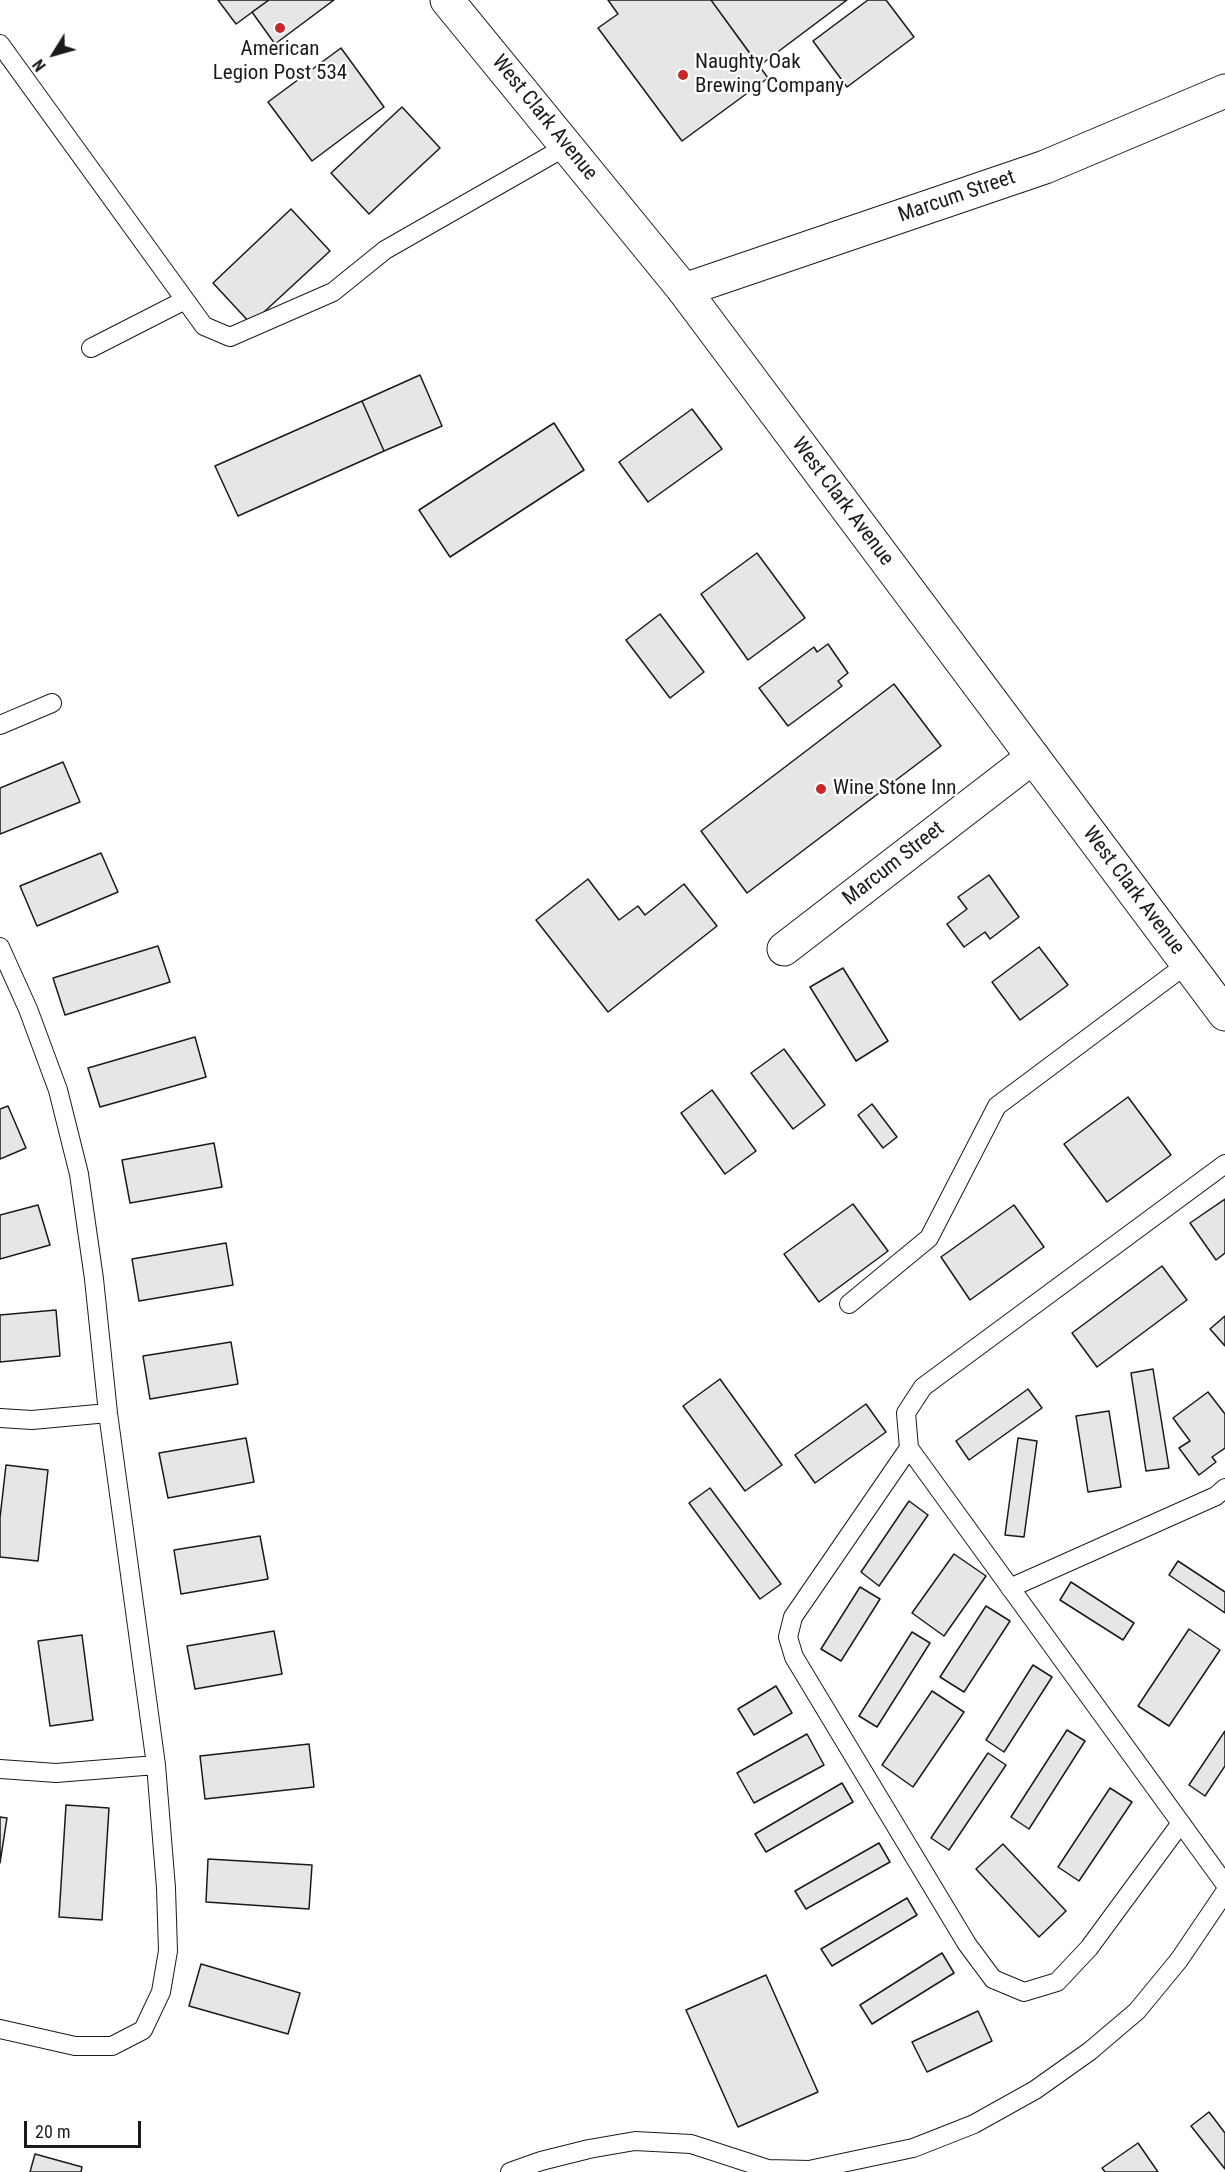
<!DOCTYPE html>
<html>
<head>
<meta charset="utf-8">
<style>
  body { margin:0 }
  #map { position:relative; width:1225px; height:2172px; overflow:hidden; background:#fff; font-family:"Roboto Condensed",sans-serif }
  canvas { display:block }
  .north { position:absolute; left:24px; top:24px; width:60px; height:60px; -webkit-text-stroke:4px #fff; paint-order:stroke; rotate:233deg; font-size:16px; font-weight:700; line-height:24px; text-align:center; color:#1a1a1a }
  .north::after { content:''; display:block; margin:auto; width:21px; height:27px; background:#1a1a1a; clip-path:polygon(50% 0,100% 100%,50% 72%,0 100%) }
  .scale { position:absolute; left:24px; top:2121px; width:117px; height:27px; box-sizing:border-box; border:3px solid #1a1a1a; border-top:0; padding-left:8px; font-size:18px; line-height:21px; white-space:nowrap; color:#1a1a1a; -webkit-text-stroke:4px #fff; paint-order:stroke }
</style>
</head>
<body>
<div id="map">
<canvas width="1225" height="2172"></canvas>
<div class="north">N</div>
<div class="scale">20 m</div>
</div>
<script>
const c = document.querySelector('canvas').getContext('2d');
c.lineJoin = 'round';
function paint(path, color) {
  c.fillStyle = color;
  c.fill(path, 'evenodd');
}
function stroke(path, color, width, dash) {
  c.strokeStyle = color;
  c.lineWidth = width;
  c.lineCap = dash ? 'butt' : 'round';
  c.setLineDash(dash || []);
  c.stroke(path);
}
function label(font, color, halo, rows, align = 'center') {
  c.font = font + ' "Roboto Condensed",sans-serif';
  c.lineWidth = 4.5;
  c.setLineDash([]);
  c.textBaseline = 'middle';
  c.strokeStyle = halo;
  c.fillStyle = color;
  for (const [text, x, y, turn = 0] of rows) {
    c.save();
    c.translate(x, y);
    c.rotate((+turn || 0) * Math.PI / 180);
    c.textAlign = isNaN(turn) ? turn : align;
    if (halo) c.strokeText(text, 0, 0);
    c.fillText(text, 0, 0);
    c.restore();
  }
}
const building = new Path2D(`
  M 218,0 L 269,0 L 236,24 Z
  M 269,0 L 334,0 L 275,44 L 252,12 Z
  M 608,0 L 711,0 L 768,78 L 682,141 L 598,28 L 618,14 Z
  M 711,0 L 847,0 L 759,66 Z
  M 868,0 L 886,0 L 914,37 L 847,87 L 813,41 Z
  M 341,48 L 384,107 L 312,161 L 268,102 Z
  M 402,107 L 440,148 L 369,214 L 331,173 Z
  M 291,209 L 330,251 L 251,324 L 213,283 Z
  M 420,375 L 442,426 L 384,451 L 362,401 Z
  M 362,401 L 384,451 L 238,516 L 215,466 Z
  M 692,409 L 722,449 L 648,502 L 619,462 Z
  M 554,423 L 584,470 L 450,557 L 419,510 Z
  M 757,553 L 805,618 L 748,660 L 701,594 Z
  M 660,614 L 704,672 L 670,698 L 626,640 Z
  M 828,644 L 848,673 L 838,681 L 842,686 L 788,726 L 759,688 L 814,647 L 817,652 Z
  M 894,684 L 941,746 L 747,893 L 701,831 Z
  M 63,762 L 80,802 L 0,834 L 0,788 Z
  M 101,853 L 118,892 L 37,926 L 20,886 Z
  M 989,875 L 1019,917 L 990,939 L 985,932 L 964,947 L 947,924 L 967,909 L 958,897 Z
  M 588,879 L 619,920 L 638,906 L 645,915 L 684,884 L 717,926 L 608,1012 L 536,920 Z
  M 158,946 L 170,982 L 65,1015 L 53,978 Z
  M 1039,947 L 1068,985 L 1020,1020 L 992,982 Z
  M 843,968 L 888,1041 L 856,1061 L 810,987 Z
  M 195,1037 L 206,1077 L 100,1107 L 88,1068 Z
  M 784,1049 L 825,1105 L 793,1129 L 751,1073 Z
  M 712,1090 L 756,1151 L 725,1174 L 681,1113 Z
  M 1128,1097 L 1171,1155 L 1107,1202 L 1064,1144 Z
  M 872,1104 L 897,1137 L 883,1148 L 858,1115 Z
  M 8,1106 L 26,1148 L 0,1159 L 0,1109 Z
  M 214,1143 L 222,1187 L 130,1203 L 122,1160 Z
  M 1225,1199 L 1225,1253 L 1216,1260 L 1190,1223 Z
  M 853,1204 L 888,1251 L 819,1302 L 784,1254 Z
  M 38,1205 L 50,1245 L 0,1259 L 0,1215 Z
  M 1014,1205 L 1044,1247 L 970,1300 L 941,1257 Z
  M 226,1243 L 233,1285 L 139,1301 L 132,1259 Z
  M 1162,1266 L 1187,1300 L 1097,1367 L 1072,1333 Z
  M 56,1310 L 60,1356 L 0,1362 L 0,1315 Z
  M 1225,1316 L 1225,1346 L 1210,1329 Z
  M 231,1342 L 238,1384 L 150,1399 L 143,1356 Z
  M 1153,1369 L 1169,1468 L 1146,1471 L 1131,1373 Z
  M 720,1379 L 782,1465 L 745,1491 L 683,1406 Z
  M 1028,1389 L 1042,1408 L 969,1460 L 956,1441 Z
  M 1208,1392 L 1225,1414 L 1225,1448 L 1212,1457 L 1216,1462 L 1199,1475 L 1179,1448 L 1190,1441 L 1173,1418 Z
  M 866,1404 L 886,1432 L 815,1483 L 795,1455 Z
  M 1109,1411 L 1121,1487 L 1088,1492 L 1076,1416 Z
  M 246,1438 L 254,1482 L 168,1498 L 159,1453 Z
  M 1018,1438 L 1037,1441 L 1024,1537 L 1005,1535 Z
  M 6,1465 L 48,1470 L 38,1561 L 0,1557 L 0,1518 Z
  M 710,1488 L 781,1584 L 760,1599 L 689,1503 Z
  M 909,1501 L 928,1515 L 879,1586 L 861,1572 Z
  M 260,1536 L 268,1579 L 181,1594 L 174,1550 Z
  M 954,1554 L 986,1576 L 944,1636 L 912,1613 Z
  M 1178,1561 L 1225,1592 L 1225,1613 L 1169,1575 Z
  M 1071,1582 L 1134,1623 L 1123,1640 L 1060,1600 Z
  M 860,1587 L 880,1599 L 841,1661 L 821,1649 Z
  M 986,1606 L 1010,1621 L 964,1692 L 940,1677 Z
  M 1189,1629 L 1220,1650 L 1169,1726 L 1138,1706 Z
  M 274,1631 L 282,1674 L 195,1689 L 187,1646 Z
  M 912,1632 L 930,1643 L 877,1727 L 859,1716 Z
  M 82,1635 L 93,1720 L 50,1726 L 38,1641 Z
  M 1033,1665 L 1052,1677 L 1004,1752 L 986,1740 Z
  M 776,1686 L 792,1713 L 754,1735 L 738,1709 Z
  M 932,1691 L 964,1712 L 913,1787 L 882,1765 Z
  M 1067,1730 L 1085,1741 L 1029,1829 L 1011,1817 Z
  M 1225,1731 L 1225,1766 L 1205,1796 L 1189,1785 Z
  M 807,1734 L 824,1765 L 754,1803 L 737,1773 Z
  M 309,1744 L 314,1787 L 205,1799 L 200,1756 Z
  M 988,1753 L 1006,1765 L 949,1850 L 931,1838 Z
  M 842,1783 L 853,1802 L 766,1852 L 755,1834 Z
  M 1110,1788 L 1132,1802 L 1079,1881 L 1058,1867 Z
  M 66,1805 L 109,1808 L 102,1920 L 59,1917 Z
  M 0,1817 L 7,1818 L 0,1863 Z
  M 879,1843 L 890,1862 L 806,1909 L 795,1891 Z
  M 1003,1844 L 1066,1911 L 1039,1937 L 976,1869 Z
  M 208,1859 L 312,1865 L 309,1909 L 206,1902 Z
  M 907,1898 L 917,1915 L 832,1966 L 821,1949 Z
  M 942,1953 L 954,1973 L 872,2024 L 860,2005 Z
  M 201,1964 L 300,1993 L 288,2034 L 189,2006 Z
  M 766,1975 L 818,2092 L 738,2127 L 686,2010 Z
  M 978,2011 L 992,2041 L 927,2072 L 912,2042 Z
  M 1209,2112 L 1225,2133 L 1225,2169 L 1191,2126 Z
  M 1138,2143 L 1158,2172 L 1105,2172 L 1102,2168 Z
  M 35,2154 L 82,2167 L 81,2172 L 30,2172 Z`);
const service = new Path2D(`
  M 0,44 L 204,326 L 230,337 L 333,292 L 385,250 L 567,146
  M 91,348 L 185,300
  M 0,725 L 52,703
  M 0,947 L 28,1009 L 58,1090 L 79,1174 L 94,1279 L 108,1413 L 156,1765 L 166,1888 L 168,1951 L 161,1992 L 143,2030 L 112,2046 L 75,2046 L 0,2029
  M 1225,1164 L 923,1387 L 906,1413 L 909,1448 L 1225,1884
  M 849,1304 L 929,1238 L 997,1106 L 1187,964
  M 0,1418 L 32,1420 L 108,1413
  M 909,1448 L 793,1617 L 788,1637 L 794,1657 L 967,1944 L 993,1979 L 1024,1992 L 1057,1982 L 1089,1948 L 1181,1823
  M 1010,1588 L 1216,1496 L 1225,1488
  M 0,1769 L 56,1773 L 156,1765
  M 510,2172 L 541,2161 L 589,2149 L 635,2141 L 691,2144 L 768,2169 L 809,2170 L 913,2148 L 974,2124 L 1035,2090 L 1090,2051 L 1137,2011 L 1179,1960 L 1225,1892`);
const minor = new Path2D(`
  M 684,290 L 1045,167 L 1225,91
  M 784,949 L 1033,757`);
const secondary = new Path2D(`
  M 447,0 L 684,290 L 1225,1014`);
const markers = [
  [280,28,6,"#c62828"],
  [683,75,6,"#c62828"],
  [821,789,6,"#c62828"]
];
const poiNames = [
  ["American",280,50,"center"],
  ["Legion Post 534",280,74,"center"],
  ["Naughty Oak",695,63],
  ["Brewing Company",695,87],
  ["Wine Stone Inn",833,789]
];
const streetNames = [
  ["West Clark Avenue",544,118,51],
  ["Marcum Street",957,197,-19],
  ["West Clark Avenue",842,502,53],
  ["Marcum Street",894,864,-38],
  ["West Clark Avenue",1133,891,53]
];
paint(building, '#e6e6e6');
stroke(building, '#1a1a1a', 1.5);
stroke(service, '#1a1a1a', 20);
stroke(minor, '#1a1a1a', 35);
stroke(secondary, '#1a1a1a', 35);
stroke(service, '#fff', 18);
stroke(minor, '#fff', 33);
stroke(secondary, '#fff', 33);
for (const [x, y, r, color] of markers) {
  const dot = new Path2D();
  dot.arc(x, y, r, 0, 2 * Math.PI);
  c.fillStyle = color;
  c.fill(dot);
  stroke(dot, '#fff', 2);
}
label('21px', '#1a1a1a', '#fff', poiNames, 'left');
label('21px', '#1a1a1a', '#fff', streetNames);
</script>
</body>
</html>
